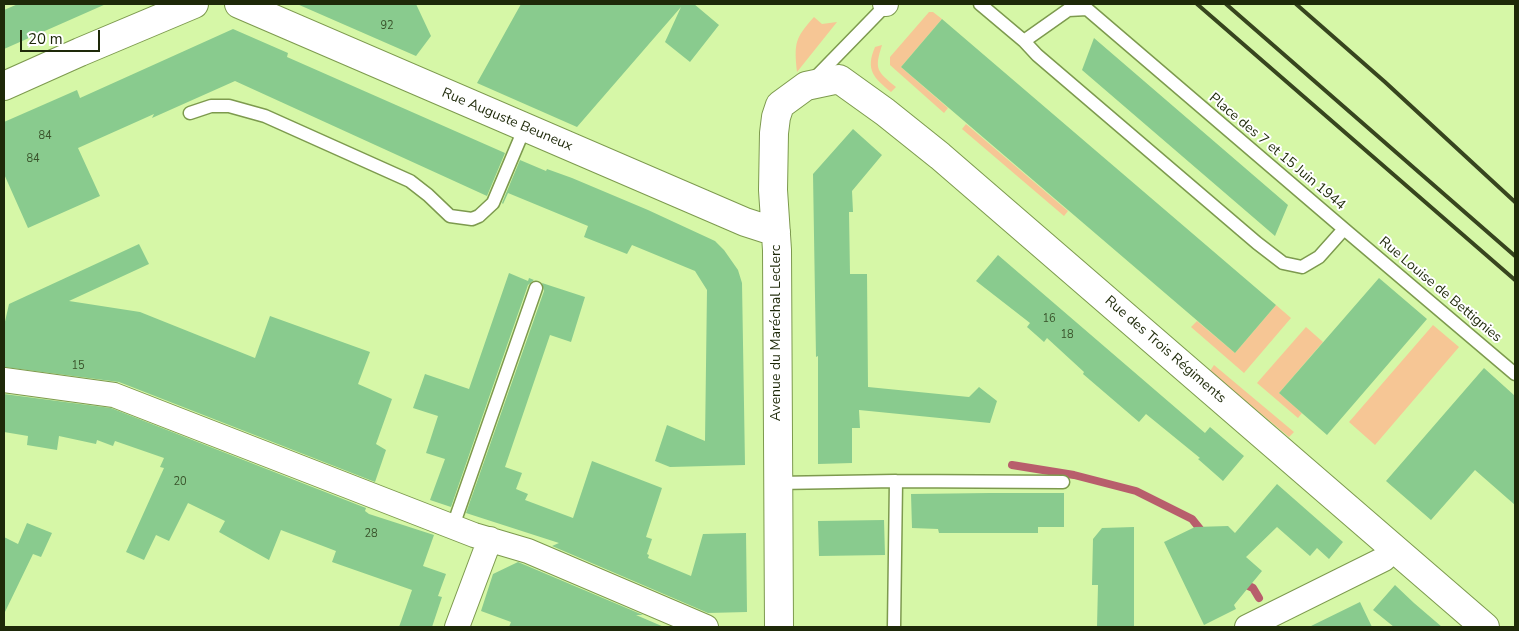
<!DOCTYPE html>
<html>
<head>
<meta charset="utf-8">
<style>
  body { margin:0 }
  #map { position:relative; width:1519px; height:631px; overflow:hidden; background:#d6f7a7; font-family:"Nunito Sans",sans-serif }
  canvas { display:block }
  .frame { position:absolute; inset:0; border:5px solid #1e2909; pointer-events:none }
  .scale { position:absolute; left:20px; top:30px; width:80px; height:22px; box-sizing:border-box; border:2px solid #1e2909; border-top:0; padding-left:6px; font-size:15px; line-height:18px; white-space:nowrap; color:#1e2909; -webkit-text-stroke:4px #fff; paint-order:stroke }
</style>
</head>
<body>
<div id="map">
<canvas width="1519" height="631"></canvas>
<div class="frame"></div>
<div class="scale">20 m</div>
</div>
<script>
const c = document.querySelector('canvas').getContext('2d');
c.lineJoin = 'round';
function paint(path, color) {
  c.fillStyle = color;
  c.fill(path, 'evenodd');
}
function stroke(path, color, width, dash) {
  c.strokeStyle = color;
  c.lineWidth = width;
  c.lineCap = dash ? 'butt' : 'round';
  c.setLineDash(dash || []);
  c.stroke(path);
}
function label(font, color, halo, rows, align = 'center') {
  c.font = font + ' "Nunito Sans",sans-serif';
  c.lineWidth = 4;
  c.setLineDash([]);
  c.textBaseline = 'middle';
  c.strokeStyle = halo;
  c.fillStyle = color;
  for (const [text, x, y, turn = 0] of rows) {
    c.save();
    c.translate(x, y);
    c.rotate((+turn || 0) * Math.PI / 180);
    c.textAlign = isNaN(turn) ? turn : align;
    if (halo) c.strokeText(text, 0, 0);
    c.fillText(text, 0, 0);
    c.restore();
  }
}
const green = new Path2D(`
  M 929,12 L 933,12 L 942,19 L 901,67 L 948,108 L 944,113 L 890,65 L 890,57 Z
  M 814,17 L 822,24 L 837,22 L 797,72 C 794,43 795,38 814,17 Z
  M 882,45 C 874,70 877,71 896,87 L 891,92 C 874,78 865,70 875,47 Z
  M 966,124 L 1068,211 L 1064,216 L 962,129 Z
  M 1276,305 L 1291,318 L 1244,373 L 1191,327 L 1197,321 L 1235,353 Z
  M 1433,325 L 1459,347 L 1375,445 L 1349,422 Z
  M 1306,327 L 1323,342 L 1279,393 L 1302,413 L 1298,418 L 1257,383 Z
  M 1214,365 L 1294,432 L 1289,437 L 1210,371 Z`);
const stream = new Path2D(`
  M 1012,465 L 1074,475 L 1136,491 L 1192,519 L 1204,534
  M 1240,582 L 1253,588 L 1259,598`);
const building = new Path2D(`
  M 18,4 L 106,4 L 4,49 L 4,10 Z
  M 297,4 L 416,4 L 431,36 L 416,56 Z
  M 521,4 L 694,4 L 719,25 L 690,62 L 665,42 L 681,7 L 577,127 L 477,83 Z
  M 942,19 L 1276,305 L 1235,353 L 901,67 Z
  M 233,29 L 288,53 L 287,57 L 505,153 L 487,196 L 235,81 L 152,118 L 154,114 L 78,148 L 100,196 L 28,228 L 4,174 L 4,122 L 77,90 L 80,98 Z
  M 1094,38 L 1288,205 L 1275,236 L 1082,70 Z
  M 853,129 L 882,155 L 852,191 L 853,212 L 849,212 L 850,274 L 867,274 L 868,387 L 969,397 L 979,387 L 997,401 L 990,423 L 859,410 L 860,428 L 852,428 L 852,463 L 818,464 L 818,356 L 816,357 L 813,174 Z
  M 520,160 L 546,171 L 547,169 L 572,178 L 648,210 L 715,241 L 724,250 L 738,270 L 742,283 L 745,465 L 670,467 L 655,461 L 667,425 L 705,441 L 707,290 L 695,271 L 632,245 L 627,254 L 584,237 L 588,226 L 508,193 L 503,204 L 502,203 Z
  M 139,244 L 149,264 L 69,301 L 140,312 L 255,358 L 270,316 L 370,352 L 358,384 L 392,399 L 376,444 L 386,450 L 375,482 L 119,382 L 4,367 L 4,326 L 9,304 Z
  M 998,255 L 1205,433 L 1210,427 L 1244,456 L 1223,481 L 1198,459 L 1200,458 L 1146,414 L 1139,422 L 1083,374 L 1084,372 L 1047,338 L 1044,342 L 1027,327 L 1030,323 L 976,281 Z
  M 509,273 L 528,281 L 529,278 L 534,280 L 528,285 L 451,507 L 430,500 L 445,459 L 426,453 L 438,416 L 413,408 L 425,374 L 469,389 Z
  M 1379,278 L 1427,319 L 1327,435 L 1279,393 Z
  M 542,283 L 585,297 L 571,342 L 550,335 L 505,467 L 522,473 L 516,489 L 528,494 L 525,500 L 573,518 L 592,461 L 662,488 L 646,537 L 652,539 L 647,554 L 649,555 L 648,558 L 691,576 L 703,534 L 746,533 L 747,612 L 708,613 L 552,546 L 559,543 L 466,513 L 544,291 Z
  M 1484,368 L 1515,396 L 1515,505 L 1475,470 L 1431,520 L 1386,481 Z
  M 4,394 L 111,408 L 366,508 L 365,511 L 369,514 L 434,535 L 423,566 L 446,574 L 438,596 L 442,597 L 432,627 L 399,627 L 412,590 L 332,562 L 336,551 L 281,530 L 269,560 L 219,532 L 225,521 L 188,503 L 169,541 L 156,535 L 144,560 L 126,552 L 164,468 L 160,467 L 164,458 L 115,441 L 113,446 L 97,440 L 96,444 L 59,436 L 57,450 L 27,445 L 28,436 L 4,432 Z
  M 1277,484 L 1343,542 L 1329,559 L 1317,548 L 1310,556 L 1277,527 L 1246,557 L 1262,571 L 1234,605 L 1236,609 L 1204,625 L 1164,542 L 1195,527 L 1228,526 L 1235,533 Z
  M 990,493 L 1064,493 L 1064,527 L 1038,527 L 1038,533 L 939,533 L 938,529 L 912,528 L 911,494 Z
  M 884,520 L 885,555 L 819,556 L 818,521 Z
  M 27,523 L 52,533 L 41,557 L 33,554 L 4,614 L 4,537 L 18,544 Z
  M 1134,527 L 1134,627 L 1097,627 L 1098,585 L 1092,585 L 1093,539 L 1102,528 Z
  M 518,562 L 643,615 L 636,615 L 664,627 L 509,627 L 511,622 L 481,611 L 493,574 Z
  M 1395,585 L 1414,603 L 1442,627 L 1394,627 L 1373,610 Z
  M 1360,602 L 1372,627 L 1309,627 Z`);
const lane = new Path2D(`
  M 980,4 L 1024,41 L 1037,55 L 1257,243 L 1283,263 L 1302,267 L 1319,257 L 1344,229 L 1087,9 L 1068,10 L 1024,41
  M 814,79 L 887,4
  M 190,113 L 211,106 L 229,106 L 265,116 L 410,181 L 428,195 L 450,216 L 472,219 L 479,216 L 493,203 L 525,127
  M 1344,229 L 1515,374
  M 778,483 L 896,481 L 1063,482
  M 453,526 L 536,288
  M 894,627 L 896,481`);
const street = new Path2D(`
  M 885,4 L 886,4
  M 4,380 L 114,395 L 474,535 L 528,551 L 706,627
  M 457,627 L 490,539
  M 1247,627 L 1384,559 L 1394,548`);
const secondary = new Path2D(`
  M 239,4 L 745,222 L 776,232
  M 4,86 L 80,52 L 194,4
  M 779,627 L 777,250 L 773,190 L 774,133 L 776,117 L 780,105 L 806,86 L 839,79 L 885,112 L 940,156 L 1485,627`);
const rail = new Path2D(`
  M 1197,4 L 1515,280
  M 1226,4 L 1515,256
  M 1296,4 L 1385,82 L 1515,202`);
const numberNames = [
  ["92",387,26],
  ["84",45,136],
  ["84",33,159],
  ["16",1049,319],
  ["18",1067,335],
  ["15",78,366],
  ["20",180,482],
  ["28",371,534]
];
const streetNames = [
  ["Rue Auguste Beuneux",507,120,23],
  ["Place des 7 et 15 Juin 1944",1277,152,40],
  ["Rue Louise de Bettignies",1440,290,40],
  ["Avenue du Maréchal Leclerc",777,333,-90],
  ["Rue des Trois Régiments",1165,350,41]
];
paint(green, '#f6c695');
stroke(stream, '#b85e6c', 8);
paint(building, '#89cb8e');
stroke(lane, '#7d9a4e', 15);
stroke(street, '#7d9a4e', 26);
stroke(secondary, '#7d9a4e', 30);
stroke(lane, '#fff', 12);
stroke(street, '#fff', 24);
stroke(secondary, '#fff', 28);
stroke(rail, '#37451e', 4);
label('11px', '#39522a', null, numberNames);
label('14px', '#1e2909', '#fff', streetNames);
</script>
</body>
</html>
